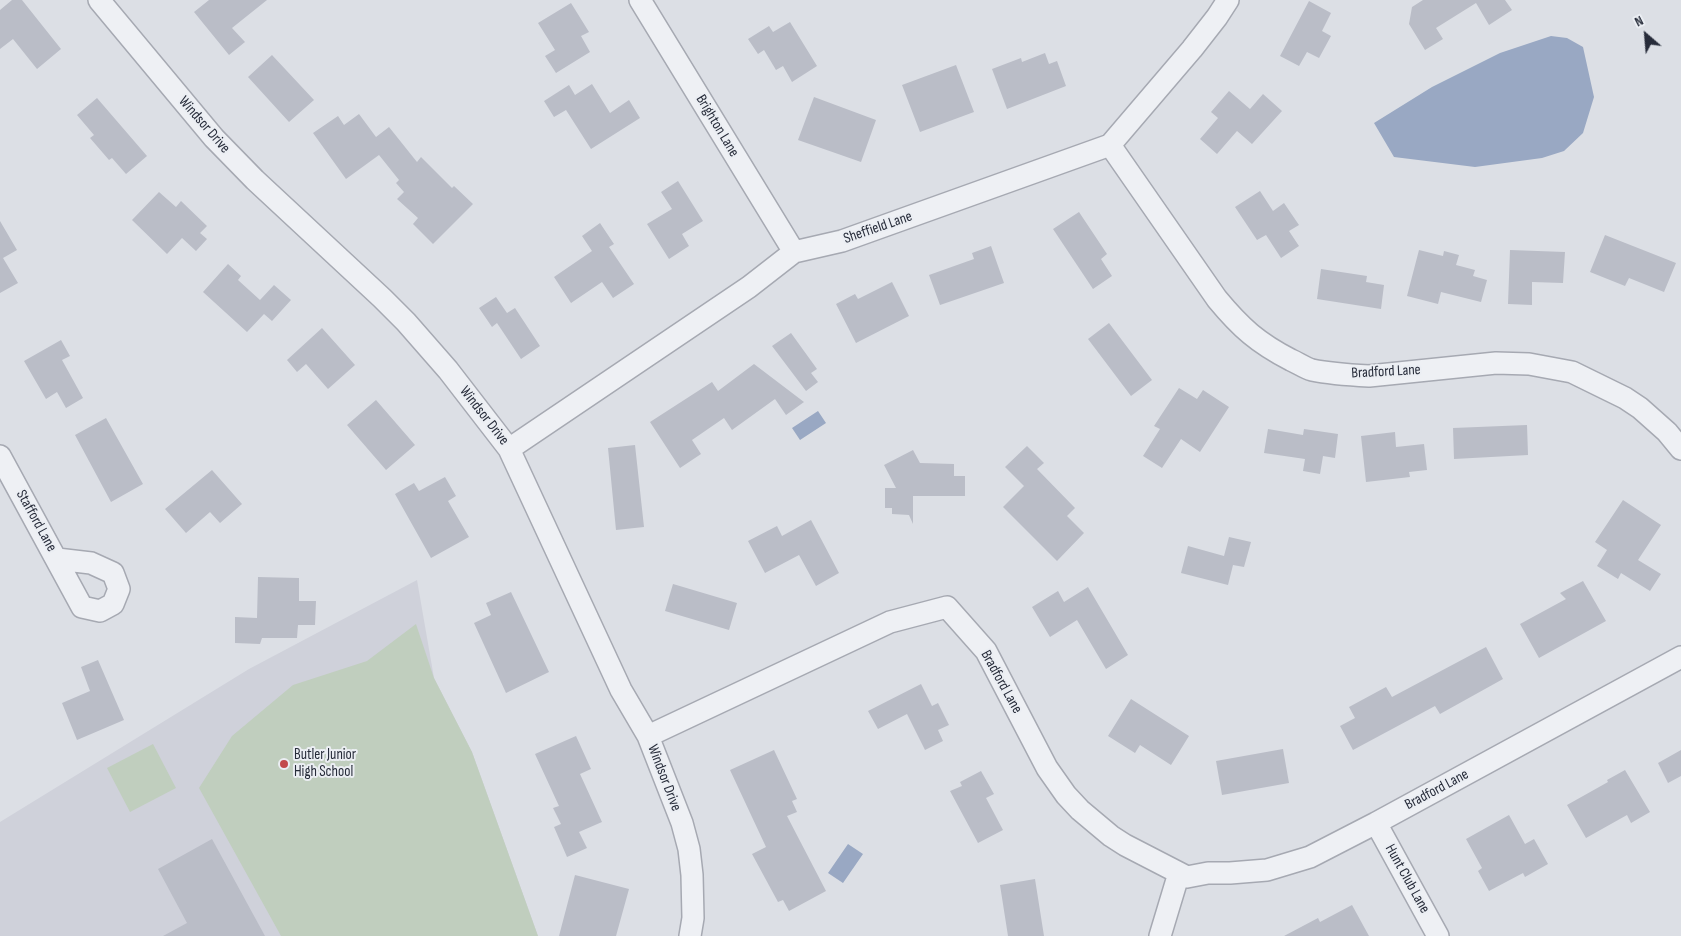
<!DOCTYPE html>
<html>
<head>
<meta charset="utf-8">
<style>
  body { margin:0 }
  #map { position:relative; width:1681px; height:936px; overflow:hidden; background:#dcdfe5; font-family:"Sofia Sans Condensed",sans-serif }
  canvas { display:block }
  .north { position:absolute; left:1621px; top:10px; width:50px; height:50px; -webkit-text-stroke:4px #ebeef3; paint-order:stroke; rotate:333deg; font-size:14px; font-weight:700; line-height:20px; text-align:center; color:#272c3a }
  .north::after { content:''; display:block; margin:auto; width:18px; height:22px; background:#272c3a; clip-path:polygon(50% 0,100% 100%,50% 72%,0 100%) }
</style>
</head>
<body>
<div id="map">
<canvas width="1681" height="936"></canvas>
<div class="north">N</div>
</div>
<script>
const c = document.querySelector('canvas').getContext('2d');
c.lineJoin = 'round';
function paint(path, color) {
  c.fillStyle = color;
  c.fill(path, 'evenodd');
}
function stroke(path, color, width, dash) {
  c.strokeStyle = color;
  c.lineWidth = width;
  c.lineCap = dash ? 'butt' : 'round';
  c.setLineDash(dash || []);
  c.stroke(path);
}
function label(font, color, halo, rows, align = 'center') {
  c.font = font + ' "Sofia Sans Condensed",sans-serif';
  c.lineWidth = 4;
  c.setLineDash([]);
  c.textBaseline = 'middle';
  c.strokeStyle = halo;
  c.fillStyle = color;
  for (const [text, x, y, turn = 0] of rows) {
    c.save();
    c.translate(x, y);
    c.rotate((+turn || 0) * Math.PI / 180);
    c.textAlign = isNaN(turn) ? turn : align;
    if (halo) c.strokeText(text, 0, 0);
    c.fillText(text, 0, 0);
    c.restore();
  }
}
const built = new Path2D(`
  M 417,580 L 434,678 L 472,752 L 538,936 L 0,936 L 0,822 L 249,669 Z`);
const green = new Path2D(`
  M 416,624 L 434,678 L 472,752 L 538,936 L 281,936 L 199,788 L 232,736 L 293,685 L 367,661 Z
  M 153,744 L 176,788 L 130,812 L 107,768 Z`);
const water = new Path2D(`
  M 1551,36 L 1567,38 L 1583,47 L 1594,97 L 1583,133 L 1564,151 L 1542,158 L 1475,167 L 1394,157 L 1374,123 L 1432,87 L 1500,53 Z
  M 818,411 L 826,423 L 800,440 L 792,428 Z
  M 848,844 L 863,854 L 843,883 L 828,873 Z`);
const building = new Path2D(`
  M 12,0 L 22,0 L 61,49 L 37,69 L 13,39 L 0,49 L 0,10 Z
  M 209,0 L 267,0 L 232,28 L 245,42 L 229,55 L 194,12 Z
  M 1423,0 L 1505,0 L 1512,10 L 1489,25 L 1476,3 L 1436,28 L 1443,39 L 1425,50 L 1409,24 L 1412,7 Z
  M 1309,1 L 1331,13 L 1322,31 L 1331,36 L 1319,58 L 1307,52 L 1299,66 L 1280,56 Z
  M 571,3 L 589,32 L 581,36 L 590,52 L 556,73 L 545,56 L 555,50 L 538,23 Z
  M 790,22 L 817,66 L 792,82 L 783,66 L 776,70 L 764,50 L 758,54 L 748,39 L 769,26 L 773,32 Z
  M 1045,53 L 1049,64 L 1057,61 L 1066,86 L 1007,109 L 992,69 L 1021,58 L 1022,62 Z
  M 272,55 L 314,100 L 289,122 L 248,77 Z
  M 956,65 L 974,112 L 920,132 L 902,85 Z
  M 592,84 L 610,113 L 629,100 L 640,118 L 591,149 L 566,110 L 554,117 L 544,101 L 569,85 L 575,95 Z
  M 1229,91 L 1250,109 L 1263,94 L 1282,111 L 1252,144 L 1237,131 L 1217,154 L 1200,139 L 1218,118 L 1211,112 Z
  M 814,97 L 876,120 L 861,162 L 798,140 Z
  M 97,98 L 147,156 L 126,174 L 112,158 L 109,160 L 90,138 L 94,135 L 77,115 Z
  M 359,114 L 376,137 L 389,127 L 417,162 L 421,157 L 452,188 L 454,186 L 473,204 L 433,244 L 413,224 L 418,218 L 397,199 L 404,192 L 396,183 L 399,180 L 379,155 L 346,179 L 313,133 L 338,116 L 344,125 Z
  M 678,181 L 703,221 L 682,234 L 689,246 L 669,259 L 647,224 L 672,209 L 661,192 Z
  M 1260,191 L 1273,211 L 1284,203 L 1299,225 L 1289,231 L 1299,246 L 1281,258 L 1266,235 L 1257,240 L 1235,207 Z
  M 159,192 L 176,207 L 181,201 L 207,226 L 200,233 L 207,239 L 196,251 L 182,238 L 167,254 L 132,220 Z
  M 1079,212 L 1107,254 L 1101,259 L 1112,276 L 1093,289 L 1053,229 Z
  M 0,221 L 17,250 L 3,258 L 18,283 L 0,293 Z
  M 600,223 L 614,244 L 609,247 L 634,284 L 613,298 L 602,282 L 571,303 L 554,277 L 592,251 L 582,236 Z
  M 1605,235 L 1676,263 L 1664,292 L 1629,278 L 1625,286 L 1590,272 Z
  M 991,246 L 1004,283 L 940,305 L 929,275 L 974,259 L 972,253 Z
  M 1419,250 L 1443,256 L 1444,251 L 1459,255 L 1456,265 L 1475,270 L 1473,276 L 1487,280 L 1481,302 L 1441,292 L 1438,304 L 1407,296 Z
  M 1510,250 L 1565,252 L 1563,283 L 1532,282 L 1532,305 L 1508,304 Z
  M 228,264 L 241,276 L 238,280 L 260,300 L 274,285 L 291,300 L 272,321 L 264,314 L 247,332 L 203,292 Z
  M 1321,269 L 1367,276 L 1366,282 L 1384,285 L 1381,309 L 1317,299 Z
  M 892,282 L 909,316 L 856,343 L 836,304 L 855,294 L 858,299 Z
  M 496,297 L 507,313 L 515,308 L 540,346 L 521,359 L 497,323 L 492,327 L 479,308 Z
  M 1109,323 L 1152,380 L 1131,396 L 1088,339 Z
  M 322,328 L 355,365 L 328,389 L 306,364 L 297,372 L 287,360 Z
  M 791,333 L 817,369 L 811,373 L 818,382 L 806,391 L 772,346 Z
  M 61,340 L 70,356 L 62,360 L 83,398 L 66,408 L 57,392 L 46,399 L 24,361 Z
  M 754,364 L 804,402 L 786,415 L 775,399 L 732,430 L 724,418 L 692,440 L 701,454 L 680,468 L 650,422 L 712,382 L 718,391 Z
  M 1179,388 L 1197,399 L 1203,390 L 1229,407 L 1200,452 L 1181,439 L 1162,468 L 1143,456 L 1160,429 L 1154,426 Z
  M 376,400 L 415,445 L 386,470 L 347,425 Z
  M 106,418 L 143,484 L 111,502 L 75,435 Z
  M 1527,425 L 1528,455 L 1454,459 L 1453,428 Z
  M 1268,429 L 1303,435 L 1304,429 L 1338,434 L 1335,458 L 1323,456 L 1320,474 L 1303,471 L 1305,459 L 1264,453 Z
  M 1395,432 L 1396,447 L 1424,444 L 1427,470 L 1409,472 L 1410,477 L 1366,482 L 1361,436 Z
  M 635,445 L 644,527 L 616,530 L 608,448 Z
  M 1027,446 L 1044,463 L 1037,469 L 1075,508 L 1067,516 L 1084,533 L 1057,561 L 1003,507 L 1024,486 L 1005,467 Z
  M 913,450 L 920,463 L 954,464 L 954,476 L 965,476 L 965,496 L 913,496 L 913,524 L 909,515 L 892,514 L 892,508 L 885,508 L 885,488 L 896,488 L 884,465 Z
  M 212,470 L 242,504 L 220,523 L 210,512 L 186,533 L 165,509 Z
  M 445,477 L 456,496 L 448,501 L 469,537 L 431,558 L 395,494 L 414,483 L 419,491 Z
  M 1623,500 L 1661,525 L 1638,560 L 1661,574 L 1650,591 L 1621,573 L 1618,579 L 1597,566 L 1607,550 L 1595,542 Z
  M 811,520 L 839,573 L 816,586 L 799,555 L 765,573 L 748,541 L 777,526 L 782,536 Z
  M 1229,537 L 1251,542 L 1244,567 L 1233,565 L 1228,585 L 1181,573 L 1188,546 L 1224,556 Z
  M 258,577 L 299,578 L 299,601 L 316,601 L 315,625 L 298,625 L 297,638 L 262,638 L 260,644 L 235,643 L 235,617 L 257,618 Z
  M 1583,581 L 1606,621 L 1539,658 L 1520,624 L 1566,599 L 1560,593 Z
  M 673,584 L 737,603 L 729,630 L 665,611 Z
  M 1088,587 L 1128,655 L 1106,669 L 1077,620 L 1050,637 L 1032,607 L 1058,591 L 1064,602 Z
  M 511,592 L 549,672 L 506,693 L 474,623 L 491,615 L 486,603 Z
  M 1486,647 L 1503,679 L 1440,714 L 1435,706 L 1353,750 L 1340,726 L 1355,718 L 1349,707 L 1386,687 L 1392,697 Z
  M 98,660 L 124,720 L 77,740 L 62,703 L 90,691 L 81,667 Z
  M 921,684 L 932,706 L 938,703 L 949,725 L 938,730 L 943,741 L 925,750 L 907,714 L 878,729 L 868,711 Z
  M 1131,699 L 1189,736 L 1171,765 L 1140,745 L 1135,753 L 1108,736 Z
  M 576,736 L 591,769 L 580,774 L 602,822 L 579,832 L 587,848 L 567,857 L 554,827 L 561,824 L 553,808 L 559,806 L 535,754 Z
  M 1283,749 L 1289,783 L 1222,795 L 1216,761 Z
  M 774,750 L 797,799 L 792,801 L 797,812 L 787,816 L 826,891 L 789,911 L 783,900 L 778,902 L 752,854 L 766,847 L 730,770 Z
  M 1681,750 L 1681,776 L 1668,783 L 1658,763 Z
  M 1625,770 L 1650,812 L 1631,823 L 1627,815 L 1586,838 L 1567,805 L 1608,782 L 1607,780 Z
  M 981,771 L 994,794 L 986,798 L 1003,830 L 978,843 L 950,791 L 962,786 L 960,782 Z
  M 1509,815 L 1525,844 L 1534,839 L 1548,864 L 1525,877 L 1523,873 L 1489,891 L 1478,871 L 1482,868 L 1466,839 Z
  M 212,839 L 265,936 L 163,936 L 187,923 L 158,869 Z
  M 575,875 L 629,889 L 616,936 L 559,936 Z
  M 1035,879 L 1044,936 L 1008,936 L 1000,885 Z
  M 1352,905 L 1369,936 L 1284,936 L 1318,918 L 1320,922 Z`);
const minor = new Path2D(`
  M 99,0 L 214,138 L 255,180 L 382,298 L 406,322 L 448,370 L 509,449 L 621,690 L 648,736 L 682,823 L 689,849 L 692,875 L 693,918 L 690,936
  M 640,0 L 794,252
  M 1110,145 L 1217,299 C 1241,328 1258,343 1291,360 C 1298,363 1305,368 1312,370 C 1331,374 1350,375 1369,376 L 1496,363 L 1529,364 L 1572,372 L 1625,398 L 1640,408 L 1667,432 L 1681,449
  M 509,449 L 749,287 L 794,252 L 842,241 L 1110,145 L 1192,49 L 1217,17 L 1228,0
  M 0,456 L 82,607 L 100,611 L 113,604 L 119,589 L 113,573 L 91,563 L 57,559
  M 648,736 L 890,622 L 947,607 L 986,651 L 1047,768 L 1066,795 L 1080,810 L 1111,836 L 1125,845 L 1187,877 L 1208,873 L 1230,873 L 1267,870 L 1310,857 L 1376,823 L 1681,657
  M 1376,823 L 1438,936
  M 1160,936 L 1179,873`);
const markers = [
  [284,764,5,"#c2494b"]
];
const streetNames = [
  ["Windsor Drive",204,125,49],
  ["Brighton Lane",717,126,59],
  ["Sheffield Lane",878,228,-19],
  ["Bradford Lane",1386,372,-3],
  ["Windsor Drive",484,416,52],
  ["Stafford Lane",36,521,61],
  ["Bradford Lane",1001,682,61],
  ["Windsor Drive",664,778,69],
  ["Bradford Lane",1437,790,-28],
  ["Hunt Club Lane",1407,879,61]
];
const poiNames = [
  ["Butler Junior",294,755],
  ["High School",294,772]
];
paint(built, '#cfd1da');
paint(green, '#c0cebe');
paint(water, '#99a8c3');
paint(building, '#babdc7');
stroke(minor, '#a6a9b2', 24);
stroke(minor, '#eef0f4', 21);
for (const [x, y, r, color] of markers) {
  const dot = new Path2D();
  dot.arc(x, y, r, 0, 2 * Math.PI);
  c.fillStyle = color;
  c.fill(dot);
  stroke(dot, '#ebeef3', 2);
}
label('15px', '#272c3a', '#ebeef3', streetNames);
label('15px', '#272c3a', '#ebeef3', poiNames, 'left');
</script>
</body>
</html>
